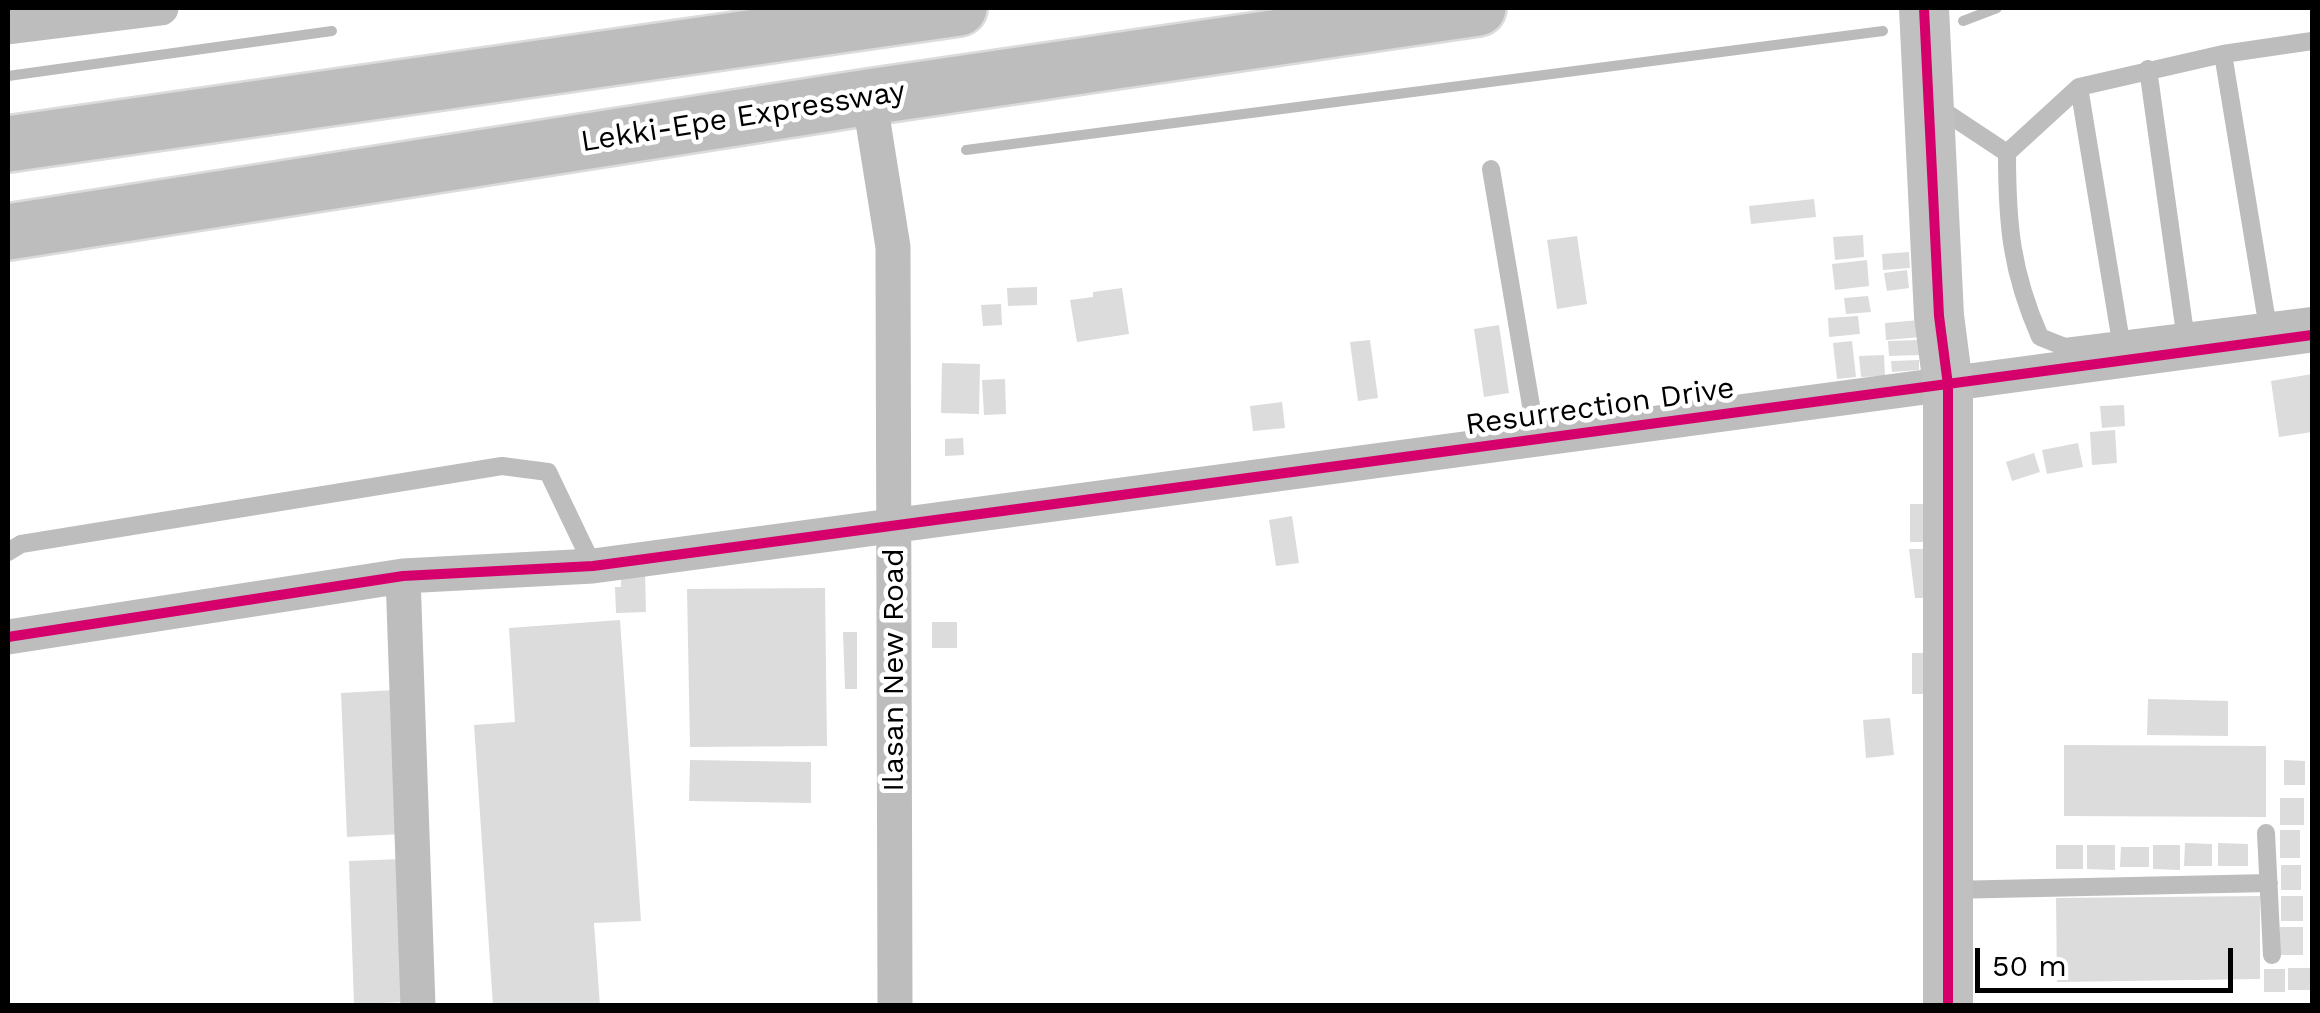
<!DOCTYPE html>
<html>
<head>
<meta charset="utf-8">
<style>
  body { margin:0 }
  #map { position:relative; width:2320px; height:1013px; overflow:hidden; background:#fff; font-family:"Work Sans",sans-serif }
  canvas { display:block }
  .frame { position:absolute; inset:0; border:10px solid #000; pointer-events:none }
  .scale { position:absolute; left:1975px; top:948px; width:258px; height:45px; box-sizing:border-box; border:5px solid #000; border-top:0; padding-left:12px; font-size:30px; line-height:35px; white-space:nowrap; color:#000; -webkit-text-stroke:8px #fff; paint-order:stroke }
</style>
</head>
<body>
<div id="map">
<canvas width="2320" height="1013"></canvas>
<div class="frame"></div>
<div class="scale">50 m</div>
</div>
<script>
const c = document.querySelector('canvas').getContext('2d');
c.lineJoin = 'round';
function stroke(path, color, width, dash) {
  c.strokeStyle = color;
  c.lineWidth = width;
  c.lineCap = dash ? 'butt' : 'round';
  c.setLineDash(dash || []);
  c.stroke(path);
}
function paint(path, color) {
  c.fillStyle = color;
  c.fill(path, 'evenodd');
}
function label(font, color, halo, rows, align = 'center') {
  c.font = font + ' "Work Sans",sans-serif';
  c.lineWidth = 9;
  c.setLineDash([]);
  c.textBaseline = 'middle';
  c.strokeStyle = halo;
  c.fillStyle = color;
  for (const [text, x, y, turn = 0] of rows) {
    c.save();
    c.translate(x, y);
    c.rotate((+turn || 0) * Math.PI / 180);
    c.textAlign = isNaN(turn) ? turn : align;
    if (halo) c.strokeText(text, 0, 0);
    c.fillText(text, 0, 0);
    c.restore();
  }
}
const stream = new Path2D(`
  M 1963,21 L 1997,8
  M 8,76 L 332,31
  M 966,150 L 1883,31`);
const building = new Path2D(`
  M 1814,199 L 1816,217 L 1751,224 L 1749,206 Z
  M 1863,235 L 1864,257 L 1835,260 L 1833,237 Z
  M 1577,236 L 1587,304 L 1557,309 L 1547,240 Z
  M 1909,252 L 1910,268 L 1883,270 L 1882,254 Z
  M 1867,260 L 1869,286 L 1835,290 L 1832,264 Z
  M 1907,270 L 1909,288 L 1887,291 L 1884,273 Z
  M 1037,287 L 1037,305 L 1008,306 L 1007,288 Z
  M 1122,288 L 1129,334 L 1077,342 L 1070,300 L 1093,297 L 1093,292 Z
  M 1868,296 L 1871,312 L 1846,314 L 1844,298 Z
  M 1001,304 L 1002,325 L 983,326 L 981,305 Z
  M 1858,316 L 1860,334 L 1829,337 L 1828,318 Z
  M 1919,320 L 1921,337 L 1886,340 L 1885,323 Z
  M 1499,325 L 1509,393 L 1484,397 L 1474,329 Z
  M 1370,340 L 1378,398 L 1358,401 L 1350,342 Z
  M 1919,340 L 1919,355 L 1889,356 L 1888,341 Z
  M 1852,341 L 1856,377 L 1837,379 L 1833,343 Z
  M 1884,355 L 1885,376 L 1861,377 L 1859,356 Z
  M 1919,360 L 1919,370 L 1892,372 L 1891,361 Z
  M 942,363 L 980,364 L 979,414 L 941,413 Z
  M 2312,374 L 2312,432 L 2279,437 L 2271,381 Z
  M 1005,379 L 1006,414 L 984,415 L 982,380 Z
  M 1282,402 L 1285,428 L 1253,431 L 1250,406 Z
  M 2124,405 L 2125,426 L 2102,428 L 2100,406 Z
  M 2115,430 L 2117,463 L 2092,465 L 2090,432 Z
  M 963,438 L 964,455 L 945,456 L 945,439 Z
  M 2078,443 L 2083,467 L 2047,474 L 2042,450 Z
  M 2034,453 L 2040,472 L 2012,481 L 2006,462 Z
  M 1910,504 L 1935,504 L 1935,542 L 1910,542 Z
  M 1292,516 L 1299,563 L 1276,566 L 1269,520 Z
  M 1909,549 L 1935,549 L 1935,598 L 1915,598 Z
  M 621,573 L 645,573 L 646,612 L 616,613 L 615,587 L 621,587 Z
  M 825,588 L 827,746 L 690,747 L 687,589 Z
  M 620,620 L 641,921 L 594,923 L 600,1006 L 493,1006 L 474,725 L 515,722 L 509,628 Z
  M 932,622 L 957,622 L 957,648 L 932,648 Z
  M 843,632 L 857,632 L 857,689 L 845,689 Z
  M 1912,653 L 1932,653 L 1932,694 L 1912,694 Z
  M 395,690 L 401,834 L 347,837 L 341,693 Z
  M 2148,699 L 2228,701 L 2228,736 L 2147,735 Z
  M 1890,718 L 1894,755 L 1866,758 L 1863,720 Z
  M 2064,745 L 2266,746 L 2266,817 L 2064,816 Z
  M 690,760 L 811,762 L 811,803 L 689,801 Z
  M 2284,760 L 2305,761 L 2305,785 L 2284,785 Z
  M 2280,798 L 2304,798 L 2304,825 L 2280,825 Z
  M 2280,830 L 2300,830 L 2300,858 L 2280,858 Z
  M 2185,843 L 2212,844 L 2212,866 L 2184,866 Z
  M 2218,843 L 2248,844 L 2248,866 L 2218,866 Z
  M 2056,845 L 2083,845 L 2083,869 L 2056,869 Z
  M 2087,845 L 2115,845 L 2115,870 L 2087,869 Z
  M 2153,845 L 2180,845 L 2180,870 L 2153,869 Z
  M 2121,847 L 2149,847 L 2149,867 L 2120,867 Z
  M 402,859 L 406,1002 L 354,1004 L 349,861 Z
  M 2281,865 L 2301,865 L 2301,890 L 2281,890 Z
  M 2260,896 L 2260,979 L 2057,982 L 2056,898 Z
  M 2281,896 L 2303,896 L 2303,921 L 2281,921 Z
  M 2280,927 L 2303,927 L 2303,955 L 2280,955 Z
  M 2288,968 L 2312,968 L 2312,990 L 2288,990 Z
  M 2264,969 L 2285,969 L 2285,992 L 2264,992 Z`);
const lane = new Path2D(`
  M 2223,54 L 2267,322
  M 2148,69 L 2185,333
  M 2079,87 L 2121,342
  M 1936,106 L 2007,153 C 2007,224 2011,271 2040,337 L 2065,347 L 2312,316
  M 2007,153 L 2079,87 L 2223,54 L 2312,41
  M 1491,169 L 1537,441
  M 8,552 L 21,544 L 502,466 L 548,472 L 593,566
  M 2266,833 L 2272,955
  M 1949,890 L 2269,883`);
const street = new Path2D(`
  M 8,27 L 161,8
  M 869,97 L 893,247 L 895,1006
  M 403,576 L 418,1006
  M 8,637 L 403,576 L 593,566 L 2312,335`);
const secondary = new Path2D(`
  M 1924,8 L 1939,316 L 1948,385 L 1948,1006`);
const highway = new Path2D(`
  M 8,144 L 959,8
  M 8,232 L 869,97 L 1478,8`);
const cycleway = new Path2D(`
  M 1924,8 L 1939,316 L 1948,385 L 1948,1006
  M 8,637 L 403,576 L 593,566 L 2312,335`);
const streetNames = [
  ["Lekki-Epe Expressway",743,117,-9],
  ["Resurrection Drive",1600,407,-8],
  ["Ilasan New Road",894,670,-90]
];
stroke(stream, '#bbb', 10);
paint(building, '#dcdcdc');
stroke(highway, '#dbdbdb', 60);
stroke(lane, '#bdbdbd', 18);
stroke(street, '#bdbdbd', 35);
stroke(secondary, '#c0c0c0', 50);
stroke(highway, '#bdbdbd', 55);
stroke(cycleway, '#d6006c', 10);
label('30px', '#000', '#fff', streetNames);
</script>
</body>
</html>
